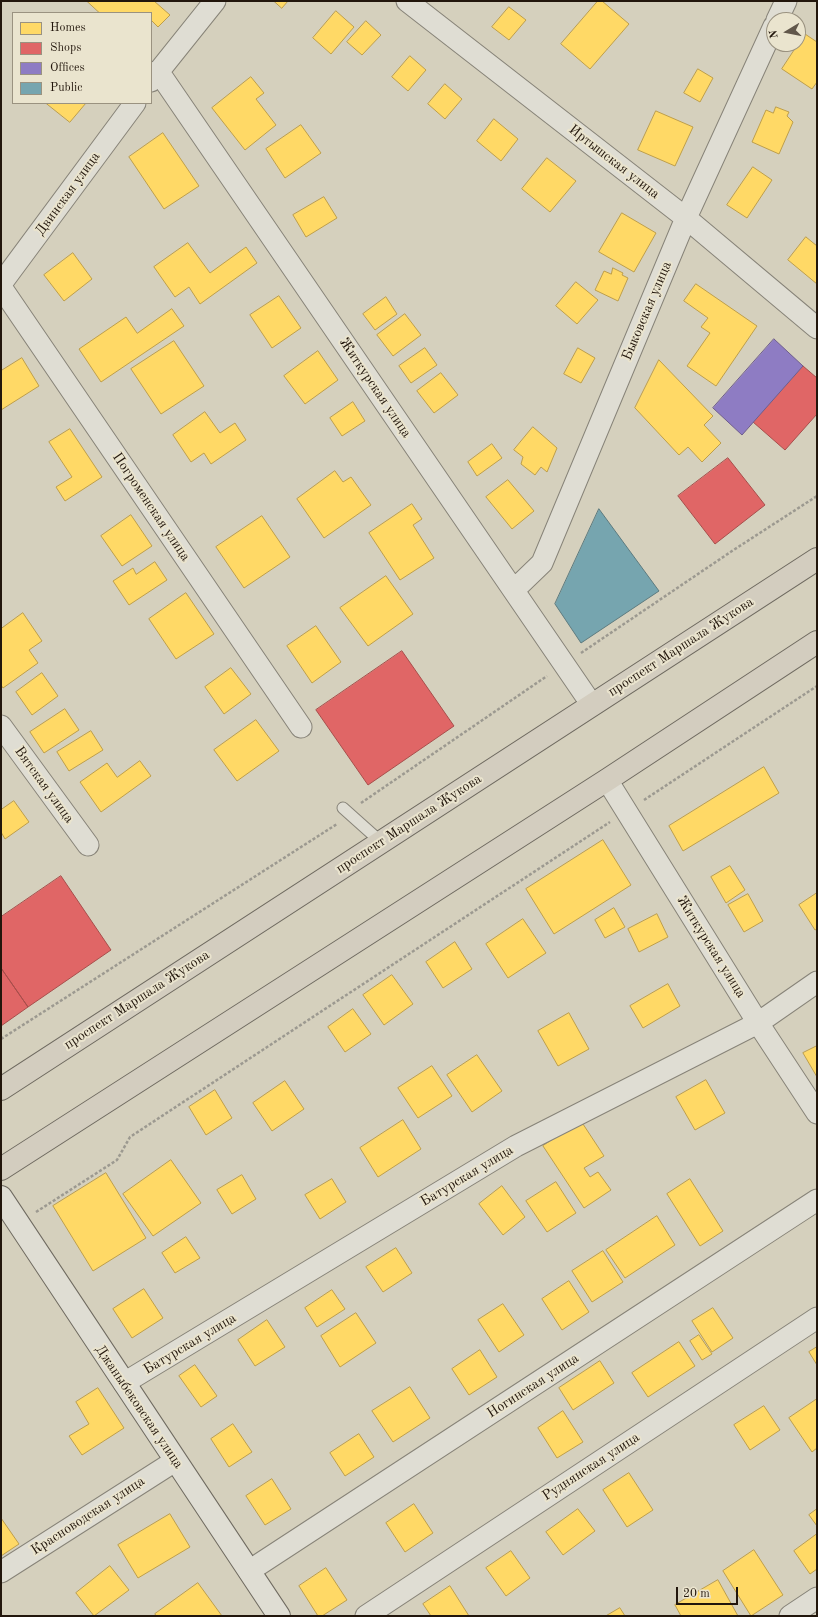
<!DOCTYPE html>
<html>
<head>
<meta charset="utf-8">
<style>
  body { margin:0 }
  #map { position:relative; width:818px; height:1617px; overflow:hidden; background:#d5d0bd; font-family:"Old Standard TT",serif }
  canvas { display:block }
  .frame { position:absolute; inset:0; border:2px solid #22160c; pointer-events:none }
  .legend { position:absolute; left:12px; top:12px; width:140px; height:92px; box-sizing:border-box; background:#eae4ce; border:1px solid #9a9280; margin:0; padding:5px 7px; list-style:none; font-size:12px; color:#22160c }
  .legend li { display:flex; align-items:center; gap:8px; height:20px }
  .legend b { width:20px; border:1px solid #9a9280 }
  .north { position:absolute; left:766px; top:12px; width:40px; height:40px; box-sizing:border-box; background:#eae4ce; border:1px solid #9a9280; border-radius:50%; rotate:260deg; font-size:11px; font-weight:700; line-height:16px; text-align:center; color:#22160c }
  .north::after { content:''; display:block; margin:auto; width:14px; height:18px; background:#61574a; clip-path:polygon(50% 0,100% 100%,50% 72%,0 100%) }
  .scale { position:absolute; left:676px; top:1587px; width:62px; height:18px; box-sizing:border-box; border:2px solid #22160c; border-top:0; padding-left:5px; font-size:12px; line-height:14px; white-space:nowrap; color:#22160c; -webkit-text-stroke:3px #eae4ce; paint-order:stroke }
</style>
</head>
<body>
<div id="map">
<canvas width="818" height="1617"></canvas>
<div class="frame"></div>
<ul class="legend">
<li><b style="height:11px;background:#ffd966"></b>Homes</li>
<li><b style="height:11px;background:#e06666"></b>Shops</li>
<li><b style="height:11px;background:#8e7cc3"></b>Offices</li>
<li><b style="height:11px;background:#76a5af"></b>Public</li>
</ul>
<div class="north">N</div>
<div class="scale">20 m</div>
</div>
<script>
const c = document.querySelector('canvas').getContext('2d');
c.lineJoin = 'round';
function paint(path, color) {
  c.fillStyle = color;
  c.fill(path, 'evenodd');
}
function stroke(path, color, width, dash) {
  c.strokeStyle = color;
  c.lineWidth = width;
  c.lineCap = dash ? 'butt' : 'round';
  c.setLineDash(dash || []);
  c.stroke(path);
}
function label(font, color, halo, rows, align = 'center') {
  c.font = font + ' "Old Standard TT",serif';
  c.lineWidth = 4;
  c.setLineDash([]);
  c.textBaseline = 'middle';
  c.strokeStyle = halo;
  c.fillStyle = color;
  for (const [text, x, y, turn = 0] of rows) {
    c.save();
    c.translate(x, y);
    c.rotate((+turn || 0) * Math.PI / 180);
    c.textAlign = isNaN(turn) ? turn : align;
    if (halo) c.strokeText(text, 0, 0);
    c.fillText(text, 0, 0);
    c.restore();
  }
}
const homes = new Path2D(`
  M 87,1 L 154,1 L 170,15 L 158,27 L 151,20 L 151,13 L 100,13 Z
  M 274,1 L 288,1 L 282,8 Z
  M 598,1 L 602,1 L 629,24 L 590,69 L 561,44 Z
  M 509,7 L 526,20 L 509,40 L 492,27 Z
  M 336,11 L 354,27 L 331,54 L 313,38 Z
  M 366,21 L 381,35 L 362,55 L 347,42 Z
  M 805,34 L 817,42 L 817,82 L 812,89 L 782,69 Z
  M 410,56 L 426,70 L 408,91 L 392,77 Z
  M 698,69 L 713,78 L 700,102 L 684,93 Z
  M 251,77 L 264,93 L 256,99 L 276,125 L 245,150 L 212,108 Z
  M 445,84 L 462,99 L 445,119 L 428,104 Z
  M 46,103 L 86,103 L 70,122 Z
  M 776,107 L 789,112 L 787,116 L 793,122 L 779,154 L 752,142 L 766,110 L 773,113 Z
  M 656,111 L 693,127 L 675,166 L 638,150 Z
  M 494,119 L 518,139 L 501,161 L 477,141 Z
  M 301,125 L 321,153 L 285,178 L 266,149 Z
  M 163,133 L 199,186 L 164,209 L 129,157 Z
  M 547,158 L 576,181 L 550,212 L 522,189 Z
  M 753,167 L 772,180 L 747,218 L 727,205 Z
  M 324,197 L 337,218 L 306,237 L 293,215 Z
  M 622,213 L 656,233 L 634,272 L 599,252 Z
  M 806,237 L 817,246 L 817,284 L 788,260 Z
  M 188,243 L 210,273 L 246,247 L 257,263 L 200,304 L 189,287 L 175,297 L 154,267 Z
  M 73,253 L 92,279 L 64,301 L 44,275 Z
  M 613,268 L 623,273 L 622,275 L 628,278 L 618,301 L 595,290 L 604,271 L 611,274 Z
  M 576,282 L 598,300 L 577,324 L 556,306 Z
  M 696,284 L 757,326 L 716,386 L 687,366 L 710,333 L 701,327 L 708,318 L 684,301 Z
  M 279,296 L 301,328 L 272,348 L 250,315 Z
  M 386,297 L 397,314 L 375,330 L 363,314 Z
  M 172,309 L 184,326 L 101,382 L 79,349 L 126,317 L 137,333 Z
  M 405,314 L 421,335 L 393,356 L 377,335 Z
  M 174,341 L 204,386 L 161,414 L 131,369 Z
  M 425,348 L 437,365 L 411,383 L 399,366 Z
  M 578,348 L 595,358 L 581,383 L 564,374 Z
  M 318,351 L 338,380 L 305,404 L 284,376 Z
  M 22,358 L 39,386 L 1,410 L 1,371 Z
  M 659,360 L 713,416 L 704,425 L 721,443 L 702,462 L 688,447 L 679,455 L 635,408 Z
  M 441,373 L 458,395 L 434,413 L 417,391 Z
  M 353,402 L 365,421 L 342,436 L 330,418 Z
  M 205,412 L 220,433 L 235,423 L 246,440 L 211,464 L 204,453 L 191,462 L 173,435 Z
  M 533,427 L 557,448 L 547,472 L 541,467 L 535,475 L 521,464 L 523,457 L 514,450 Z
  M 70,429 L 102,477 L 65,501 L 56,487 L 72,477 L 49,442 Z
  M 492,444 L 502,458 L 477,476 L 468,462 Z
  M 335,471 L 343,482 L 351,477 L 371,505 L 324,538 L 297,499 Z
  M 508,480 L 534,511 L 512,529 L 486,497 Z
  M 412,504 L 422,519 L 413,525 L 434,558 L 400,580 L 369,533 Z
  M 131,515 L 152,546 L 122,566 L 101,536 Z
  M 262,516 L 290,557 L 244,588 L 216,547 Z
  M 155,562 L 167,580 L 129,605 L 113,581 L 133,568 L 136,574 Z
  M 386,576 L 413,614 L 368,646 L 340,608 Z
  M 186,593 L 214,634 L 176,659 L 149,619 Z
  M 23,613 L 42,641 L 29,650 L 38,663 L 3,688 L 1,685 L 1,629 Z
  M 316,626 L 341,662 L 312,683 L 287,646 Z
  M 231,668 L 251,694 L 224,714 L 205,687 Z
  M 42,673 L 58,696 L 32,715 L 16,692 Z
  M 65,709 L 79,730 L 44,753 L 30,732 Z
  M 256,720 L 279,751 L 237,781 L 214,750 Z
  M 91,731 L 103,750 L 69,771 L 57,752 Z
  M 140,761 L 151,776 L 101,812 L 80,782 L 107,763 L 117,777 Z
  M 764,767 L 779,793 L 683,851 L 669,826 Z
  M 14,801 L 29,822 L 5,839 L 1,832 L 1,810 Z
  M 603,840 L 631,885 L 554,934 L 526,889 Z
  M 730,866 L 745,890 L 726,903 L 711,877 Z
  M 817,893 L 817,929 L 815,930 L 799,905 Z
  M 748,894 L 763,921 L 744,932 L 728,905 Z
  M 614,908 L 625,927 L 605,938 L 595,920 Z
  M 657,914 L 668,937 L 639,952 L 628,929 Z
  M 523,919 L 546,953 L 508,978 L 486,944 Z
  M 455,942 L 472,969 L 443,988 L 426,962 Z
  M 392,975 L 413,1004 L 384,1025 L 363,995 Z
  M 668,984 L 680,1006 L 643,1028 L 630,1006 Z
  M 353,1009 L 371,1034 L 345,1052 L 328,1027 Z
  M 569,1013 L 589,1049 L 558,1066 L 538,1031 Z
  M 817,1046 L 817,1077 L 803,1053 Z
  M 477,1055 L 502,1091 L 472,1112 L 447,1075 Z
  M 432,1066 L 452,1096 L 418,1118 L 398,1088 Z
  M 706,1080 L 725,1113 L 695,1130 L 676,1097 Z
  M 285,1081 L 304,1109 L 272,1131 L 253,1103 Z
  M 215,1090 L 232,1118 L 206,1135 L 189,1107 Z
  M 403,1120 L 421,1149 L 378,1177 L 360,1148 Z
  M 581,1121 L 604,1156 L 584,1168 L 590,1177 L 598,1172 L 611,1190 L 584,1208 L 543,1146 Z
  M 171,1160 L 201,1203 L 153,1236 L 123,1194 Z
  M 106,1173 L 146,1238 L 93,1271 L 53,1206 Z
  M 242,1175 L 256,1199 L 232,1214 L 217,1190 Z
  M 332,1179 L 346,1202 L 320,1219 L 305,1195 Z
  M 690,1179 L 723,1231 L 700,1246 L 667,1194 Z
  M 556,1182 L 576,1213 L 547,1232 L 526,1201 Z
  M 502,1186 L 525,1217 L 503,1235 L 479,1204 Z
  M 657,1216 L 675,1245 L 625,1278 L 606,1250 Z
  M 186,1237 L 200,1258 L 175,1273 L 162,1253 Z
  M 396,1248 L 412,1273 L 383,1292 L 366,1267 Z
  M 603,1251 L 623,1282 L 592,1302 L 572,1271 Z
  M 569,1281 L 589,1312 L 562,1330 L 542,1299 Z
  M 144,1289 L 163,1318 L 132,1338 L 113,1309 Z
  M 332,1290 L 345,1309 L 317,1327 L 305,1308 Z
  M 503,1304 L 524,1335 L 499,1352 L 478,1320 Z
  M 713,1308 L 733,1338 L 712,1352 L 692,1321 Z
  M 356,1313 L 376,1343 L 340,1367 L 321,1336 Z
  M 267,1320 L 285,1347 L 255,1366 L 238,1340 Z
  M 699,1335 L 712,1354 L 702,1360 L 690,1341 Z
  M 679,1342 L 695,1366 L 648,1397 L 632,1373 Z
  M 817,1347 L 817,1365 L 809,1352 Z
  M 480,1350 L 497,1377 L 469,1395 L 452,1369 Z
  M 600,1361 L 614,1383 L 573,1410 L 559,1388 Z
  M 195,1365 L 217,1396 L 201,1407 L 179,1376 Z
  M 410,1387 L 430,1418 L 393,1442 L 372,1411 Z
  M 98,1388 L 124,1428 L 82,1455 L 69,1436 L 89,1424 L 76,1402 Z
  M 817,1399 L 817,1448 L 812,1452 L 789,1418 Z
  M 764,1406 L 780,1430 L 750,1450 L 734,1425 Z
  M 563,1411 L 583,1442 L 557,1458 L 538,1428 Z
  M 233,1424 L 252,1452 L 229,1467 L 211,1439 Z
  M 359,1434 L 374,1457 L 345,1476 L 330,1453 Z
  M 629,1473 L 653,1510 L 627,1527 L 603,1490 Z
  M 272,1479 L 291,1509 L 265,1525 L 246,1496 Z
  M 414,1504 L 433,1533 L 405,1552 L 386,1523 Z
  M 578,1509 L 595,1531 L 563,1555 L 546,1532 Z
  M 817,1509 L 817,1526 L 809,1515 Z
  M 170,1514 L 190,1547 L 138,1578 L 118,1545 Z
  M 1,1518 L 19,1544 L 1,1556 Z
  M 817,1534 L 817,1569 L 810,1574 L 794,1551 Z
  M 754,1550 L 783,1595 L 751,1616 L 723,1571 Z
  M 511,1551 L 530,1578 L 506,1596 L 486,1568 Z
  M 110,1566 L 129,1590 L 94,1616 L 76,1593 Z
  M 326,1568 L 347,1600 L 322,1616 L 318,1616 L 299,1586 Z
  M 718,1580 L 738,1616 L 681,1616 L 675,1605 Z
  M 198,1583 L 222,1616 L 156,1616 L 155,1614 Z
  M 450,1586 L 469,1616 L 431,1616 L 423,1604 Z
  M 620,1608 L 625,1616 L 606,1616 Z`);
const shops = new Path2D(`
  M 803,366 L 817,378 L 817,414 L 785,450 L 753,422 Z
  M 728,458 L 765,505 L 715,544 L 678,496 Z
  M 402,651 L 454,726 L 368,785 L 316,710 Z
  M 61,876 L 111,950 L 28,1007 L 1,968 L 1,917 Z
  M 1,968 L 28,1007 L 1,1026 Z`);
const offices = new Path2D(`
  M 774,339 L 803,366 L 742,435 L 713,408 Z`);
const public = new Path2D(`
  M 599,509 L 659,591 L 581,643 L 555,604 Z`);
const path = new Path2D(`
  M 581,653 L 732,551 L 817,496
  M 644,800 L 817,686
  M 361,803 L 547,676
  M 1,1039 L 337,824
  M 36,1212 L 117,1160 L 130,1137 L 610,822`);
const lane = new Path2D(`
  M 343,808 L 381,842`);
const street = new Path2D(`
  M 407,1 L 686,218 L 817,328
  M 777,20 L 786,1
  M 158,71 L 592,705
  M 151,81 L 215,1
  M 1,284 L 135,103
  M 1,287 L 301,727
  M 514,590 L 542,563 L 686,218 L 774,26
  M 1,726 L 88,845
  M 607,780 L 758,1023 L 817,1113
  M 124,1383 L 516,1146 L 758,1023 L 817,982
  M 249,1571 L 817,1200
  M 1,1572 L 175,1461
  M 366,1616 L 817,1318
  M 790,1616 L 817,1598`);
const secondary = new Path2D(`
  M 1,1197 L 279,1616`);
const highway = new Path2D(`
  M 1,1089 L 817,559
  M 1,1169 L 607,780 L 817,642`);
const streetNames = [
  ["Иртышская улица",614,162,38],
  ["Двинская улица",68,194,-54],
  ["Быковская улица",647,311,-67],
  ["Житкурская улица",375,388,56],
  ["Погроменская улица",151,507,56],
  ["проспект Маршала Жукова",681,647,-33],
  ["Вятская улица",44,785,54],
  ["проспект Маршала Жукова",409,824,-33],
  ["Житкурская улица",711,947,58],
  ["проспект Маршала Жукова",137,1000,-33],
  ["Батурская улица",467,1176,-31],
  ["Батурская улица",190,1344,-31],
  ["Ногинская улица",533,1386,-33],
  ["Джаныбековская улица",139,1407,56],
  ["Руднянская улица",591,1467,-33],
  ["Красноводская улица",88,1516,-33]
];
paint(homes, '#ffd966');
stroke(homes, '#bd9e4b', 1);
paint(shops, '#e06666');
stroke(shops, '#a74e4b', 1);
paint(offices, '#8e7cc3');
stroke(offices, '#6e5d8c', 1);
paint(public, '#76a5af');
stroke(public, '#5d7a7e', 1);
stroke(lane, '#878378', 13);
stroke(street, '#878378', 23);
stroke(secondary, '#6f6a60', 24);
stroke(highway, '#6f6a60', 24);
stroke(path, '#9c9990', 2.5, [3, 2]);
stroke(lane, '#dfddd3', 11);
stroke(street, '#dfddd3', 21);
stroke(secondary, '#dfddd3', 22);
stroke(highway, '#d3cdbf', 22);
label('14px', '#22160c', '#eae4ce', streetNames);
</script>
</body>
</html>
